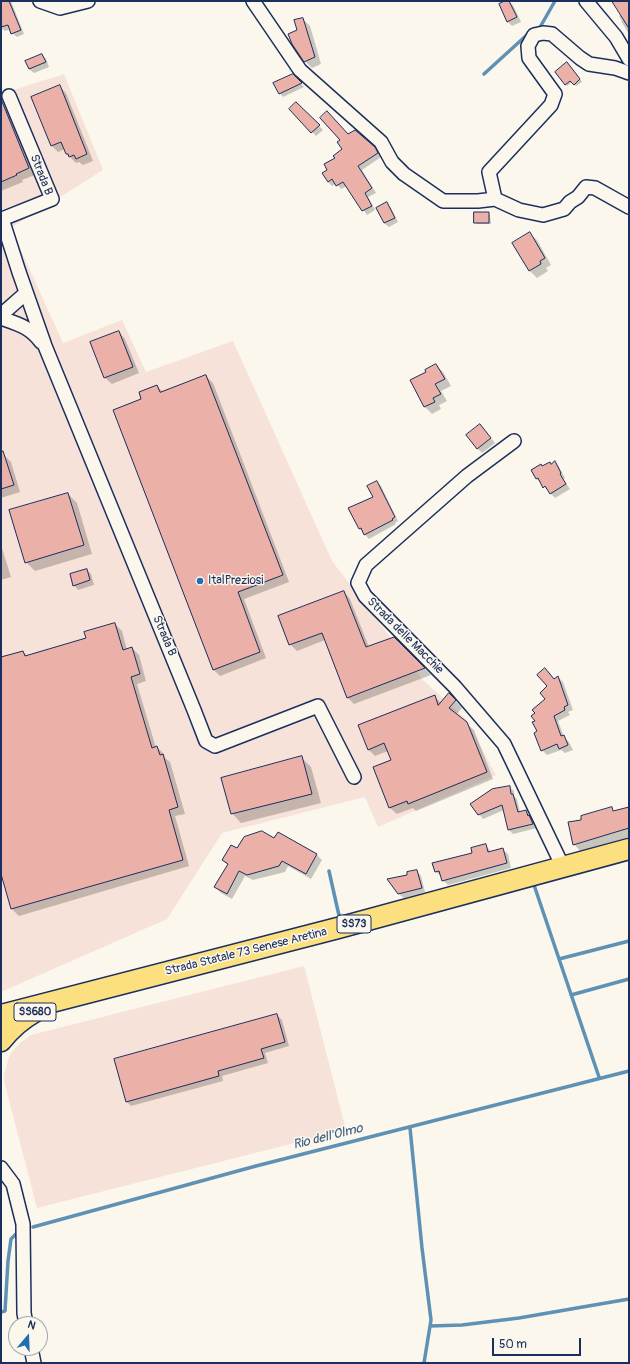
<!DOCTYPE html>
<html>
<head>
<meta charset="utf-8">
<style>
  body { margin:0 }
  #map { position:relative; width:630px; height:1364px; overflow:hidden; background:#fbf7ec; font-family:Pangolin,sans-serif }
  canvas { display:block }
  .frame { position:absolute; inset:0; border:2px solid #1b2f5e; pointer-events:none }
  .north { position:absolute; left:8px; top:1316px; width:40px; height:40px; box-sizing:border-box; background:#fbf7ec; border:1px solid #a1a7b3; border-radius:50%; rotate:19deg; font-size:11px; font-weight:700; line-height:16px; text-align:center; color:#1b2f5e }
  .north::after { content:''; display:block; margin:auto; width:14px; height:18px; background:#1f6fb2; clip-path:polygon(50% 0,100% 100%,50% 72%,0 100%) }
  .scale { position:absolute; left:492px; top:1338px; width:89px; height:18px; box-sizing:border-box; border:2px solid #1b2f5e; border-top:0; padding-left:5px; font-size:12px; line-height:14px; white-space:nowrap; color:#1b2f5e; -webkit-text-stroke:3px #fbf7ec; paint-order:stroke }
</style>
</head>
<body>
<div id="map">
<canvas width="630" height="1364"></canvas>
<div class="frame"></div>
<div class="north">N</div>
<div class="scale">50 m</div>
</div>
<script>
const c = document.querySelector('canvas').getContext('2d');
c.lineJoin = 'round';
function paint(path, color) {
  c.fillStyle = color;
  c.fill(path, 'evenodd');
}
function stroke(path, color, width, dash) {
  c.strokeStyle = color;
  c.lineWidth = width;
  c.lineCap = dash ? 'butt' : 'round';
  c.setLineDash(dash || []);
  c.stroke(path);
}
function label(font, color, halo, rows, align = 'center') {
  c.font = font + ' Pangolin,sans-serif';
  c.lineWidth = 3;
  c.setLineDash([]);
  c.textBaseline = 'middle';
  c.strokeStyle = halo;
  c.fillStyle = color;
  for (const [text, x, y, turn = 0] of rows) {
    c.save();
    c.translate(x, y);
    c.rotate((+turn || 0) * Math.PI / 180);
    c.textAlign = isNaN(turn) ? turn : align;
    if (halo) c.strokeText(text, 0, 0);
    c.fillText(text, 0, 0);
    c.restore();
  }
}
const built = new Path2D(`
  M 64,74 L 103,170 L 11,228 L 63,343 L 122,320 L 146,372 L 233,341 L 332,561 L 423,680 L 466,719 L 496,775 L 378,827 L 365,797 L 222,833 L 167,919 L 1,992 L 1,94 Z
  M 304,966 L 346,1130 L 37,1208 L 5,1085 L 4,1076 L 8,1060 L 11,1053 L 20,1043 L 31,1035 Z`);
const shadow = new Path2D(`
  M 1,1 L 11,1 L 24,34 L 17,37 L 12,33 L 11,29 L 5,31 L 1,28 Z
  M 508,1 L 513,5 L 521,22 L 512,26 L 508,22 L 500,5 Z
  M 616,1 L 629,1 L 629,34 L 621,21 L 622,21 L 619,16 L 622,14 Z
  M 303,19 L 310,26 L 321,64 L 312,68 L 305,61 L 298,31 Z
  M 42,55 L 46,59 L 49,67 L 34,73 L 29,69 L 26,61 Z
  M 569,65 L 582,82 L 576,86 L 572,82 L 567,86 L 566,84 Z
  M 293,75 L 304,87 L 283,97 L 280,93 Z
  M 60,87 L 66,93 L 93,161 L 83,165 L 79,162 L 76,163 L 67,154 L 65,149 L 58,152 L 52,146 Z
  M 296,103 L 323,130 L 316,136 L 290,109 Z
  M 5,109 L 11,116 L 35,175 L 22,180 L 23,182 L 1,191 L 1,110 Z
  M 348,136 L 374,148 L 381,157 L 362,170 L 376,193 L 368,197 L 375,210 L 367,215 L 347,186 L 341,189 L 336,183 L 332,186 L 328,182 L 328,170 L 343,149 Z
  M 387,204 L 391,208 L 398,222 L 389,227 L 384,223 Z
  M 489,213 L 490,215 L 491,224 L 477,224 L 475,222 Z
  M 530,234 L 537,240 L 551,265 L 546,268 L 548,271 L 537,278 L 530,271 L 513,243 Z
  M 119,332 L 125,339 L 139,373 L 112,384 L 105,378 L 91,343 Z
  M 436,365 L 443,372 L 451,386 L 441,391 L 447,401 L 439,405 L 441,409 L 432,414 L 425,407 L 412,380 L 427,372 Z
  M 206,376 L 213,383 L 289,582 L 244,599 L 266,658 L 220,676 L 213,669 L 143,400 L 157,386 L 163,392 Z
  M 480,425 L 495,443 L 482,453 L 477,448 Z
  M 4,455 L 11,462 L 20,492 L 1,498 L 1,456 Z
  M 555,462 L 559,467 L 565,478 L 563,479 L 570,489 L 555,498 L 536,478 L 543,468 Z
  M 377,482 L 381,486 L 398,521 L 395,523 L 396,524 L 369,539 L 360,529 L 350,509 L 374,498 Z
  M 68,494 L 77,503 L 92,554 L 35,571 L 26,562 Z
  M 1,545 L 11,577 L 1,580 Z
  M 87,570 L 91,574 L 94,585 L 78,590 L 74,585 Z
  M 344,592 L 350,599 L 369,647 L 394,638 L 431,675 L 354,704 L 348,698 L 325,640 L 297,651 L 290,644 Z
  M 115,624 L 122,631 L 127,650 L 132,648 L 139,655 L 146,681 L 137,684 L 156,748 L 157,747 L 164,754 L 165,758 L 170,762 L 185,814 L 175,816 L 189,866 L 19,916 L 12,909 L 1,871 L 1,658 L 23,652 L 28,656 L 87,639 Z
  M 558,677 L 563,682 L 573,710 L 568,712 L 570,715 L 558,721 L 564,737 L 569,742 L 573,750 L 565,753 L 561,750 L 547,755 L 542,750 L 536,722 L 536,713 L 546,699 L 555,680 Z
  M 449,694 L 462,708 L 456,715 L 474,730 L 493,779 L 416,811 L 413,808 L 397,814 L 390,808 L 374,768 L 392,760 L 388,751 L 375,756 L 368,749 L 434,696 L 441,703 Z
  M 302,758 L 311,767 L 321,803 L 241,823 L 232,813 Z
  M 509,787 L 514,791 L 514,796 L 517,799 L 520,812 L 526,811 L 530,815 L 537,828 L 513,834 L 509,830 L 504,810 L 483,819 L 471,804 Z
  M 629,812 L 629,837 L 580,851 L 574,844 Z
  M 274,840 L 316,854 L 322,860 L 311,879 L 288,866 L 285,872 L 253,880 L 245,876 L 232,899 L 221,893 L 215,887 L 228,865 L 223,860 L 237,850 Z
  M 486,845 L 491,852 L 502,849 L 508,854 L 511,868 L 448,885 L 443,880 L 442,877 L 436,872 L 474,853 Z
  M 417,871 L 421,876 L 425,892 L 404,898 L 399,894 L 408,876 Z
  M 277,1015 L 282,1020 L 289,1046 L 265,1053 L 268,1063 L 222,1076 L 223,1081 L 131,1106 L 127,1102 Z`);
const stream = new Path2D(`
  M 539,29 L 555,1
  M 484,74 L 529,33
  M 329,871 L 340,920
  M 533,882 L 599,1077
  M 559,959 L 629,941
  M 571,995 L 629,979
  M 410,1128 L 422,1248 L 431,1320 L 424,1363
  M 33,1227 L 256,1166 L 629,1071
  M 1,1312 L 5,1311 L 8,1261 L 11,1239 L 19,1231
  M 430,1326 L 462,1325 L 519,1318 L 629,1299`);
const building = new Path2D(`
  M 1,1 L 9,1 L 21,30 L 11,34 L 8,25 L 1,27 Z
  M 505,1 L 509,1 L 517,17 L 507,22 L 499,4 Z
  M 612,1 L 629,1 L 629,28 Z
  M 303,18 L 315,57 L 304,62 L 292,44 L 288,34 L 297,30 L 294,20 Z
  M 42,54 L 46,62 L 29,69 L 25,61 Z
  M 567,62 L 580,79 L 574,85 L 570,81 L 565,85 L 555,72 Z
  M 293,74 L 302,83 L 279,94 L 273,83 Z
  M 60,85 L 87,154 L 76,159 L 74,155 L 69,157 L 68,154 L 66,154 L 61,142 L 51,146 L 31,97 Z
  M 1,99 L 29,168 L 16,174 L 17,175 L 1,182 Z
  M 296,102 L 320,125 L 311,133 L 289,109 Z
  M 327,111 L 348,134 L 355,130 L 375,147 L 378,153 L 358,166 L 372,188 L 365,193 L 372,206 L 362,211 L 343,182 L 336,186 L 332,179 L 328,182 L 322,173 L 327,170 L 324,164 L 335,158 L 333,156 L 342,149 L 337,142 L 340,140 L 320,118 Z
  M 387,202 L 395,218 L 384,223 L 376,208 Z
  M 474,212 L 489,212 L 489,223 L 474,223 Z
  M 530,232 L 545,258 L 540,261 L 541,264 L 529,271 L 512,243 Z
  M 119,331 L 133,367 L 104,378 L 90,342 Z
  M 436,364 L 445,379 L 435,384 L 441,394 L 433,398 L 435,402 L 424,407 L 410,380 L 426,372 L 425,370 Z
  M 206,375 L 283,575 L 238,592 L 260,652 L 213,670 L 113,410 L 141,399 L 139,392 L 157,385 L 160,392 Z
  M 480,424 L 491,438 L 477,449 L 466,435 Z
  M 1,451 L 3,451 L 14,485 L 1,489 Z
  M 555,461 L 561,473 L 560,474 L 566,484 L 550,494 L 545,486 L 543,488 L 538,478 L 536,479 L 531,470 L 541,464 L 542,466 L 550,462 L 551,464 Z
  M 377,481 L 395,517 L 392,519 L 393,520 L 364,535 L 361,528 L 359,529 L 348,508 L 373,497 L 367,486 Z
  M 68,493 L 84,545 L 25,563 L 9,510 Z
  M 87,569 L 90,580 L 73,586 L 70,574 Z
  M 344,591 L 366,647 L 394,637 L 425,668 L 347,698 L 322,633 L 289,645 L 278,616 Z
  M 115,623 L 123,650 L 132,647 L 140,674 L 131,677 L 152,748 L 157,746 L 160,755 L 163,754 L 178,807 L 169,810 L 183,860 L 11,909 L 1,874 L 1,657 L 23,651 L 25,656 L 86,638 L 84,632 Z
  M 545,668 L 554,679 L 558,676 L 568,705 L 564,707 L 565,710 L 554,716 L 561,736 L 564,735 L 568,745 L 559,749 L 557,744 L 541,751 L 534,733 L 537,731 L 532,722 L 535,721 L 531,716 L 535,713 L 532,710 L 545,699 L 540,693 L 547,686 L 537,675 Z
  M 449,693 L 456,700 L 449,708 L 467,722 L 487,772 L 408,804 L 407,801 L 389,808 L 373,767 L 391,760 L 384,743 L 368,750 L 358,725 L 435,695 L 438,705 Z
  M 302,756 L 312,794 L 231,814 L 221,778 Z
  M 510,786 L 511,794 L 513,794 L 518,812 L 526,810 L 528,816 L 529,815 L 533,824 L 508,830 L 502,805 L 478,815 L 470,804 L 492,789 Z
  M 612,807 L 613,811 L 629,807 L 629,828 L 573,845 L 568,822 L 581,820 L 581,816 Z
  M 262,831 L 274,838 L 278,832 L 317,854 L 306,874 L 282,861 L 279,866 L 247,875 L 239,871 L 227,894 L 214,887 L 228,864 L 222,860 L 231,845 L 237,848 L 244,837 Z
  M 486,844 L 488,852 L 503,848 L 507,863 L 442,881 L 439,871 L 435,872 L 432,863 L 472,853 L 471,848 Z
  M 417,870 L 422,888 L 398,894 L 387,879 L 407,875 L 407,872 Z
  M 277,1014 L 285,1042 L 261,1049 L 264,1058 L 218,1071 L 219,1076 L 126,1102 L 114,1059 Z`);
const minor = new Path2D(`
  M 40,1 L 60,8 L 88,1
  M 253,1 L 300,70 L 381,142 L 392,162 L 404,174 L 443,201 L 478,201 L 495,199 L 489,172 L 551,105 L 555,94 L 529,58 L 528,46 L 534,35 L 543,33 L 552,34 L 580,58 L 589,64 L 615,68 L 629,73
  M 586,1 L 616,37 L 629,59
  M 9,96 L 52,199 L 2,219 L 19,272 L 45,346 L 194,710 L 206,741 L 215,746 L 318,706 L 354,777
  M 495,199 L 519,210 L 543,215 L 564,209 L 570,202 L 578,197 L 586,187 L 595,188 L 629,207
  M 1,315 L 26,293
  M 1,318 C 18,324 30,327 41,342
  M 514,441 L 467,476 L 366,565 L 358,583 L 365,596 L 455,687 L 504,744 L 563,867
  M 1,1168 L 13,1184 L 23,1224 L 24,1313 L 26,1324
  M 31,1348 L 34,1363`);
const primary = new Path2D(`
  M 1,1015 L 338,928 L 629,849
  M 1,1041 C 11,1028 22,1019 36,1011`);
const markers = [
  [200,581,4,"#1f6fb2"]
];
const shields = [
  [354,924,34],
  [35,1012,42]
];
const shieldNames = [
  ["SS73",354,924],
  ["SS680",35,1012]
];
const streetNames = [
  ["Strada B",41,175,69],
  ["Strada B",164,636,67],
  ["Strada delle Macchie",405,636,45],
  ["Strada Statale 73 Senese Aretina",246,952,-14]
];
const poiNames = [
  ["ItalPreziosi",208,581]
];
const waterNames = [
  ["Rio dell'Olmo",328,1137,-14]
];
paint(built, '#f6e2d8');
paint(shadow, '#0003');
stroke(stream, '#5e91b4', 3.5);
paint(building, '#ebb0a8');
stroke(building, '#1b2f5e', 1);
stroke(minor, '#1b2f5e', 16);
stroke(primary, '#1b2f5e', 23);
stroke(minor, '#fbf7ec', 13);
stroke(primary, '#fce080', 20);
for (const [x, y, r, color] of markers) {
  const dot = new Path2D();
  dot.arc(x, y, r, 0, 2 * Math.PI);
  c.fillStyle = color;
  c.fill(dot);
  stroke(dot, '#fbf7ec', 1.5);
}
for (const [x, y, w] of shields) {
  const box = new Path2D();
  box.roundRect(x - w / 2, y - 9, w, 18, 3);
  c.fillStyle = '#fbf7ec';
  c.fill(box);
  stroke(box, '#1b2f5e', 1);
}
label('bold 11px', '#1b2f5e', null, shieldNames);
label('12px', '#1b2f5e', '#fbf7ec', streetNames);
label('12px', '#1b2f5e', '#fbf7ec', poiNames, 'left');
label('italic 13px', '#375882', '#fbf7ec', waterNames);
</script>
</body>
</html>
